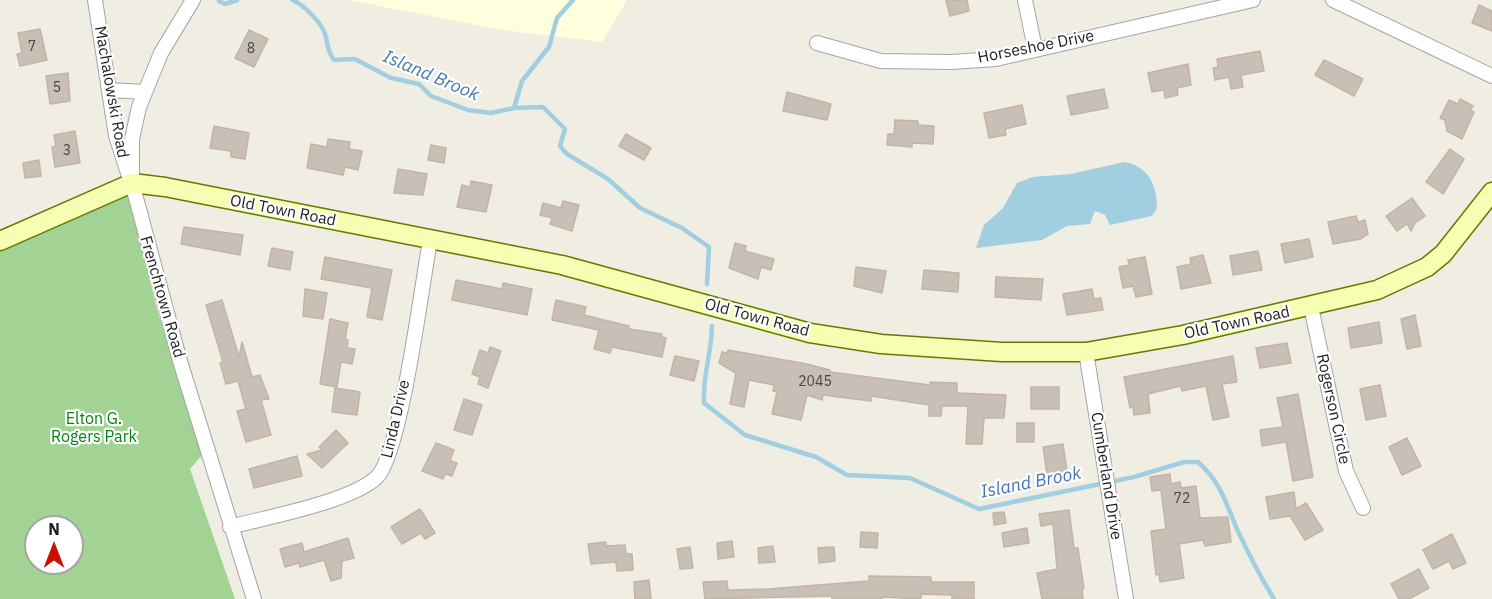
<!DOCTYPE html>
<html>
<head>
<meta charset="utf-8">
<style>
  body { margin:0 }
  #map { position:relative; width:1492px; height:599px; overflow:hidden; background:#f0ede3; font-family:"IBM Plex Sans",sans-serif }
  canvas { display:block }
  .north { position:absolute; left:24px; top:515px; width:60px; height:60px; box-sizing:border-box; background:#fff; border:2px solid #a5a5a5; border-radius:50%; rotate:0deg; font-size:16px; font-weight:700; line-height:24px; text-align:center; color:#1e1e1e }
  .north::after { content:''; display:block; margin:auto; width:21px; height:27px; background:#cc0d00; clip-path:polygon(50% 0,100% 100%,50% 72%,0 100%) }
</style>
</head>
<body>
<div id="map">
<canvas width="1492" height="599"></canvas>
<div class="north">N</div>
</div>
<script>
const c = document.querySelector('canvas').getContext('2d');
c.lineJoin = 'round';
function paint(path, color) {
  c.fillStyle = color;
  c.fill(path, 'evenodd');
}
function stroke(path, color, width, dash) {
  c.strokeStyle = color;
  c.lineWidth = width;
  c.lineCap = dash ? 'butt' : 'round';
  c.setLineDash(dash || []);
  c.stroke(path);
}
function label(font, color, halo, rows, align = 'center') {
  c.font = font + ' "IBM Plex Sans",sans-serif';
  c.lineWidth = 4.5;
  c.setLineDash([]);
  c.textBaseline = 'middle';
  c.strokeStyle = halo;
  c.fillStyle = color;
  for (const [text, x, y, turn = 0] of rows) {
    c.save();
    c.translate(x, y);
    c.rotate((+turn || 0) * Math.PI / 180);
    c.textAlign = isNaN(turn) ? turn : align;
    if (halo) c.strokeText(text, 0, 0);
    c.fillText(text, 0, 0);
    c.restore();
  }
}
const education = new Path2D(`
  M 349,0 L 627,0 L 602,42 L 502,30 Z`);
const forest = new Path2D(`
  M 128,188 L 156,306 L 203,454 L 190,469 L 235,599 L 0,599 L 0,240 ZM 36,527 L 72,527 L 72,563 L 36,563 Z`);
const water = new Path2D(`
  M 1124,162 C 1149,166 1157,186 1157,208 L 1152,216 L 1110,225 L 1105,215 L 1095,211 L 1090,224 L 1067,226 L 1042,240 L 976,248 L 984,225 L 1003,208 L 1017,183 L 1033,177 L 1071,174 Z`);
const stream = new Path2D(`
  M 292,0 C 303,4 321,22 325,34 C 329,46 326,49 334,60 L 355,59 L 391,78 L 419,84 L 431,96 L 468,110 L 491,113 L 514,108 L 543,107 L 565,129 L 560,146 L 567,154 L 608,179 L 640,208 L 682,228 L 709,247 L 707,284
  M 219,1 L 225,4 L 237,0
  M 514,108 L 522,81 L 549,47 L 557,18 L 573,0
  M 712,326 C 712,352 702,377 704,403 L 745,435 L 816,457 L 847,475 L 910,478 L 979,509 L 1134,477 L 1184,462 L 1198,462 C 1220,481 1226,503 1237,529 C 1248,553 1260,576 1274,599`);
const building = new Path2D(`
  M 946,0 L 967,0 L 969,11 L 950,16 Z
  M 1479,5 L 1492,11 L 1492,31 L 1472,23 Z
  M 40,29 L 47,60 L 20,66 L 17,54 L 22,53 L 18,33 Z
  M 249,30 L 268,39 L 254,67 L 235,58 Z
  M 1260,51 L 1264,71 L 1241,75 L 1243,87 L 1231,89 L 1229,77 L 1215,80 L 1213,68 L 1218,67 L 1217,59 Z
  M 1324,60 L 1363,79 L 1354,96 L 1315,75 Z
  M 1188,64 L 1191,85 L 1177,88 L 1178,95 L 1165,98 L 1164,90 L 1152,92 L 1148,73 Z
  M 68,73 L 70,101 L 50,104 L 46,76 Z
  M 1104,89 L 1108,108 L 1071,115 L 1067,96 Z
  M 787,92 L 831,104 L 827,120 L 783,111 Z
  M 1460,99 L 1473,106 L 1470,110 L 1474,112 L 1462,139 L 1447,131 L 1445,120 L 1440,118 L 1449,100 L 1458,104 Z
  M 1022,105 L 1026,124 L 1005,129 L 1006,135 L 989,138 L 984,113 Z
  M 895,120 L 918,121 L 918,125 L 934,126 L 933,144 L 912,143 L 912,147 L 887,145 L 888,134 L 894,134 Z
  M 214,126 L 249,133 L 245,159 L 231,157 L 231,151 L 210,148 Z
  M 75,131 L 80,163 L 55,167 L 52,147 L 56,146 L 54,135 Z
  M 626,134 L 651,148 L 644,160 L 619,146 Z
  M 328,139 L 350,142 L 349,149 L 362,151 L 358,170 L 345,167 L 343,175 L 307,168 L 311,144 L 327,147 Z
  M 431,145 L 446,148 L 444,163 L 428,160 Z
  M 1450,149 L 1464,159 L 1443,194 L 1426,182 Z
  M 39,160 L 41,176 L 25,178 L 23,163 Z
  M 398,169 L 427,174 L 423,195 L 394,193 Z
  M 471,181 L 492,185 L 486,212 L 457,207 L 462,185 L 470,187 Z
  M 1412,198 L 1425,216 L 1415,223 L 1411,231 L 1407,224 L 1397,231 L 1386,216 Z
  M 563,201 L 579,205 L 572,231 L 550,224 L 552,218 L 540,215 L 543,203 L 561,208 Z
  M 1356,216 L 1358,222 L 1365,220 L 1368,234 L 1361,239 L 1333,244 L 1328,222 Z
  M 184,227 L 243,235 L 240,255 L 181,244 Z
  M 1309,239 L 1313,257 L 1285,263 L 1281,244 Z
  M 735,243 L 746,246 L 745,251 L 774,259 L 771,270 L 761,267 L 758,279 L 729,268 Z
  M 272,248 L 293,252 L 290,270 L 268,266 Z
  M 1258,251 L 1262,270 L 1233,275 L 1230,256 Z
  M 1203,255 L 1211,283 L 1181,289 L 1177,267 L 1191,264 L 1190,258 Z
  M 325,257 L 392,270 L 382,320 L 367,317 L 372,288 L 321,279 Z
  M 1145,257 L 1152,294 L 1136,297 L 1133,286 L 1123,288 L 1119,267 L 1129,265 L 1128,260 Z
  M 856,267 L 886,271 L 882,293 L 854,286 Z
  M 924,270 L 959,273 L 958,292 L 922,289 Z
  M 996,277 L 1043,279 L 1041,300 L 995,297 Z
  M 456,280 L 502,289 L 503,283 L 532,289 L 527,315 L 452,300 Z
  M 305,289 L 327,293 L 323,319 L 303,316 Z
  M 1092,289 L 1094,299 L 1101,298 L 1103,310 L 1067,315 L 1063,294 Z
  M 222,300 L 239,357 L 242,342 L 252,377 L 260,375 L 269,399 L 261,400 L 271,435 L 246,442 L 237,411 L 246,409 L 238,381 L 226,384 L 220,363 L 223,362 L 206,305 Z
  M 556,300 L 586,307 L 584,315 L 629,326 L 629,329 L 662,334 L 661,337 L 666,338 L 662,357 L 612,347 L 610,353 L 594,349 L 599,330 L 552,320 Z
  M 1415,315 L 1421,346 L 1407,349 L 1401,319 Z
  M 330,319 L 348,323 L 345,339 L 348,340 L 347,348 L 355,349 L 352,364 L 341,362 L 337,387 L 320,384 Z
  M 1379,322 L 1382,343 L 1351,348 L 1348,328 Z
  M 1287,343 L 1291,363 L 1260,368 L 1256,348 Z
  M 490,347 L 501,351 L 488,388 L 478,384 L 480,377 L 472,374 L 480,350 L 488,353 Z
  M 728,350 L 807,364 L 830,370 L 830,372 L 930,385 L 930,382 L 957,383 L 957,393 L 1006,395 L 1004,418 L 984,418 L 982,444 L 966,444 L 968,406 L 942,406 L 941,416 L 929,416 L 929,405 L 871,396 L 871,401 L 823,395 L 822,400 L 807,395 L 801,420 L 772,414 L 777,392 L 773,391 L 774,385 L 749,380 L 744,407 L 730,404 L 736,373 L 719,363 L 722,352 L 727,353 Z
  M 675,356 L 699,361 L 694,381 L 670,375 Z
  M 1233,356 L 1237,382 L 1222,384 L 1229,417 L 1213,420 L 1206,386 L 1182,391 L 1181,386 L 1148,394 L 1150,413 L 1134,415 L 1133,407 L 1130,408 L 1124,377 Z
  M 1380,385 L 1386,416 L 1366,420 L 1360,389 Z
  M 1031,387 L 1059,387 L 1059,409 L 1031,409 Z
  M 335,388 L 360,392 L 357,415 L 332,412 Z
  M 1298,394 L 1313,477 L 1293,481 L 1286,442 L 1262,446 L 1260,430 L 1283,427 L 1277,398 Z
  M 464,399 L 482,405 L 472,435 L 454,430 Z
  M 1017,423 L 1034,423 L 1034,442 L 1017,442 Z
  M 336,430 L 348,443 L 322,468 L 307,454 L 322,450 L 319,447 Z
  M 1407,438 L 1421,466 L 1402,475 L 1389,447 Z
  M 436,443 L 454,450 L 450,461 L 457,463 L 452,476 L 445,474 L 443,479 L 422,471 Z
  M 1063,444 L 1068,478 L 1048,481 L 1043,447 Z
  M 297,456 L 302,476 L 254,488 L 249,469 Z
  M 1170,474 L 1171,484 L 1180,482 L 1181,488 L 1196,486 L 1200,518 L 1228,517 L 1231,542 L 1205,546 L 1203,540 L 1179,544 L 1184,578 L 1160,582 L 1159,574 L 1156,575 L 1151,531 L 1166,529 L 1161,490 L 1152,491 L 1150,477 Z
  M 1294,492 L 1296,509 L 1306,503 L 1323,530 L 1305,540 L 1290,516 L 1270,519 L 1266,497 Z
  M 420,509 L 435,533 L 425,539 L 421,533 L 402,544 L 391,527 Z
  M 1069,510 L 1074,548 L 1078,548 L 1084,589 L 1082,589 L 1083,599 L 1042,599 L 1037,573 L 1057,569 L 1053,524 L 1041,526 L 1039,514 Z
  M 1004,512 L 1006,523 L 994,525 L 993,513 Z
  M 1027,528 L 1029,543 L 1004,547 L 1002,533 Z
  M 861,532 L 878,533 L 877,548 L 860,547 Z
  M 1452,534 L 1466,563 L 1453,569 L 1449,561 L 1433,569 L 1423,550 Z
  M 348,538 L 354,558 L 342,561 L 341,578 L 331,581 L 324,560 L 300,567 L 299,563 L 285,567 L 280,549 L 302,543 L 304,552 Z
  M 732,541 L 734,557 L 718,559 L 717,543 Z
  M 606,542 L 606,546 L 625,545 L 626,554 L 632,554 L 633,570 L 617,571 L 616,562 L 591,564 L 588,544 Z
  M 773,546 L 775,562 L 759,563 L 758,548 Z
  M 690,547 L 693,568 L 680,569 L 677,549 Z
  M 834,547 L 835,561 L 819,563 L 818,548 Z
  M 1419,569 L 1429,588 L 1409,599 L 1399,599 L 1391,584 Z
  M 869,576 L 931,577 L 931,582 L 974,582 L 974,599 L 952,599 L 952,595 L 921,594 L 921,599 L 883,597 L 882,599 L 832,599 L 831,596 L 705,599 L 703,582 L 727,581 L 728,590 L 768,589 L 869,581 Z
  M 649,580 L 651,599 L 635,599 L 634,582 Z`);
const minor = new Path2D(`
  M 95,0 L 116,136 L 129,176
  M 193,0 L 161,53 L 139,107 L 132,139 L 132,183 L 180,361 L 254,599
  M 1025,0 L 1035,49
  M 1333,0 L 1492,76
  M 817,43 L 881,61 L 952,62 L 996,59 L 1253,0
  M 109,90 L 145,92
  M 1311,307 L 1346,471 L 1363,508
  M 1086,352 L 1126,599
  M 230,527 C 267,517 351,502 377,477 C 401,453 422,283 430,241`);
const secondary = new Path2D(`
  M 0,241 L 132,183 L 165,187 L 562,265 L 810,333 L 881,344 L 1002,352 L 1086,352 L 1183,335 L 1377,290 L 1427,267 L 1443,254 L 1492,192`);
const numberNames = [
  ["7",32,47],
  ["8",251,49],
  ["5",57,88],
  ["3",67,151],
  ["2045",815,382],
  ["72",1182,499]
];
const streetNames = [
  ["Horseshoe Drive",1036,47,-11],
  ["Machalowski Road",111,92,80],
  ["Old Town Road",283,211,11],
  ["Frenchtown Road",162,297,74],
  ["Old Town Road",757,318,15],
  ["Old Town Road",1237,323,-12],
  ["Rogerson Circle",1333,409,78],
  ["Linda Drive",396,419,-77],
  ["Cumberland Drive",1106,476,81]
];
const parkNames = [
  ["Elton G.",94,419],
  ["Rogers Park",94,437]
];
const waterNames = [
  ["Island Brook",431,76,23],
  ["Island Brook",1031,483,-11]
];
paint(education, '#fdffdd');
paint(forest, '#a3d295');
paint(water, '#a1cee1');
stroke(stream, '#a1cee1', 4.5);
paint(building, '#c8bfb6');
stroke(building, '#c3b4a5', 1.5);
stroke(minor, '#a5a5a5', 16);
stroke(secondary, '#657a00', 21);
stroke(minor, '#fff', 14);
stroke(secondary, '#f5feb3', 18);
label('14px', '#484644', null, numberNames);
label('16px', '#1e1e1e', '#fff', streetNames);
label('16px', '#038516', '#fff', parkNames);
label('italic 18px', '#4375b5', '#fff', waterNames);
</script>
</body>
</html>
